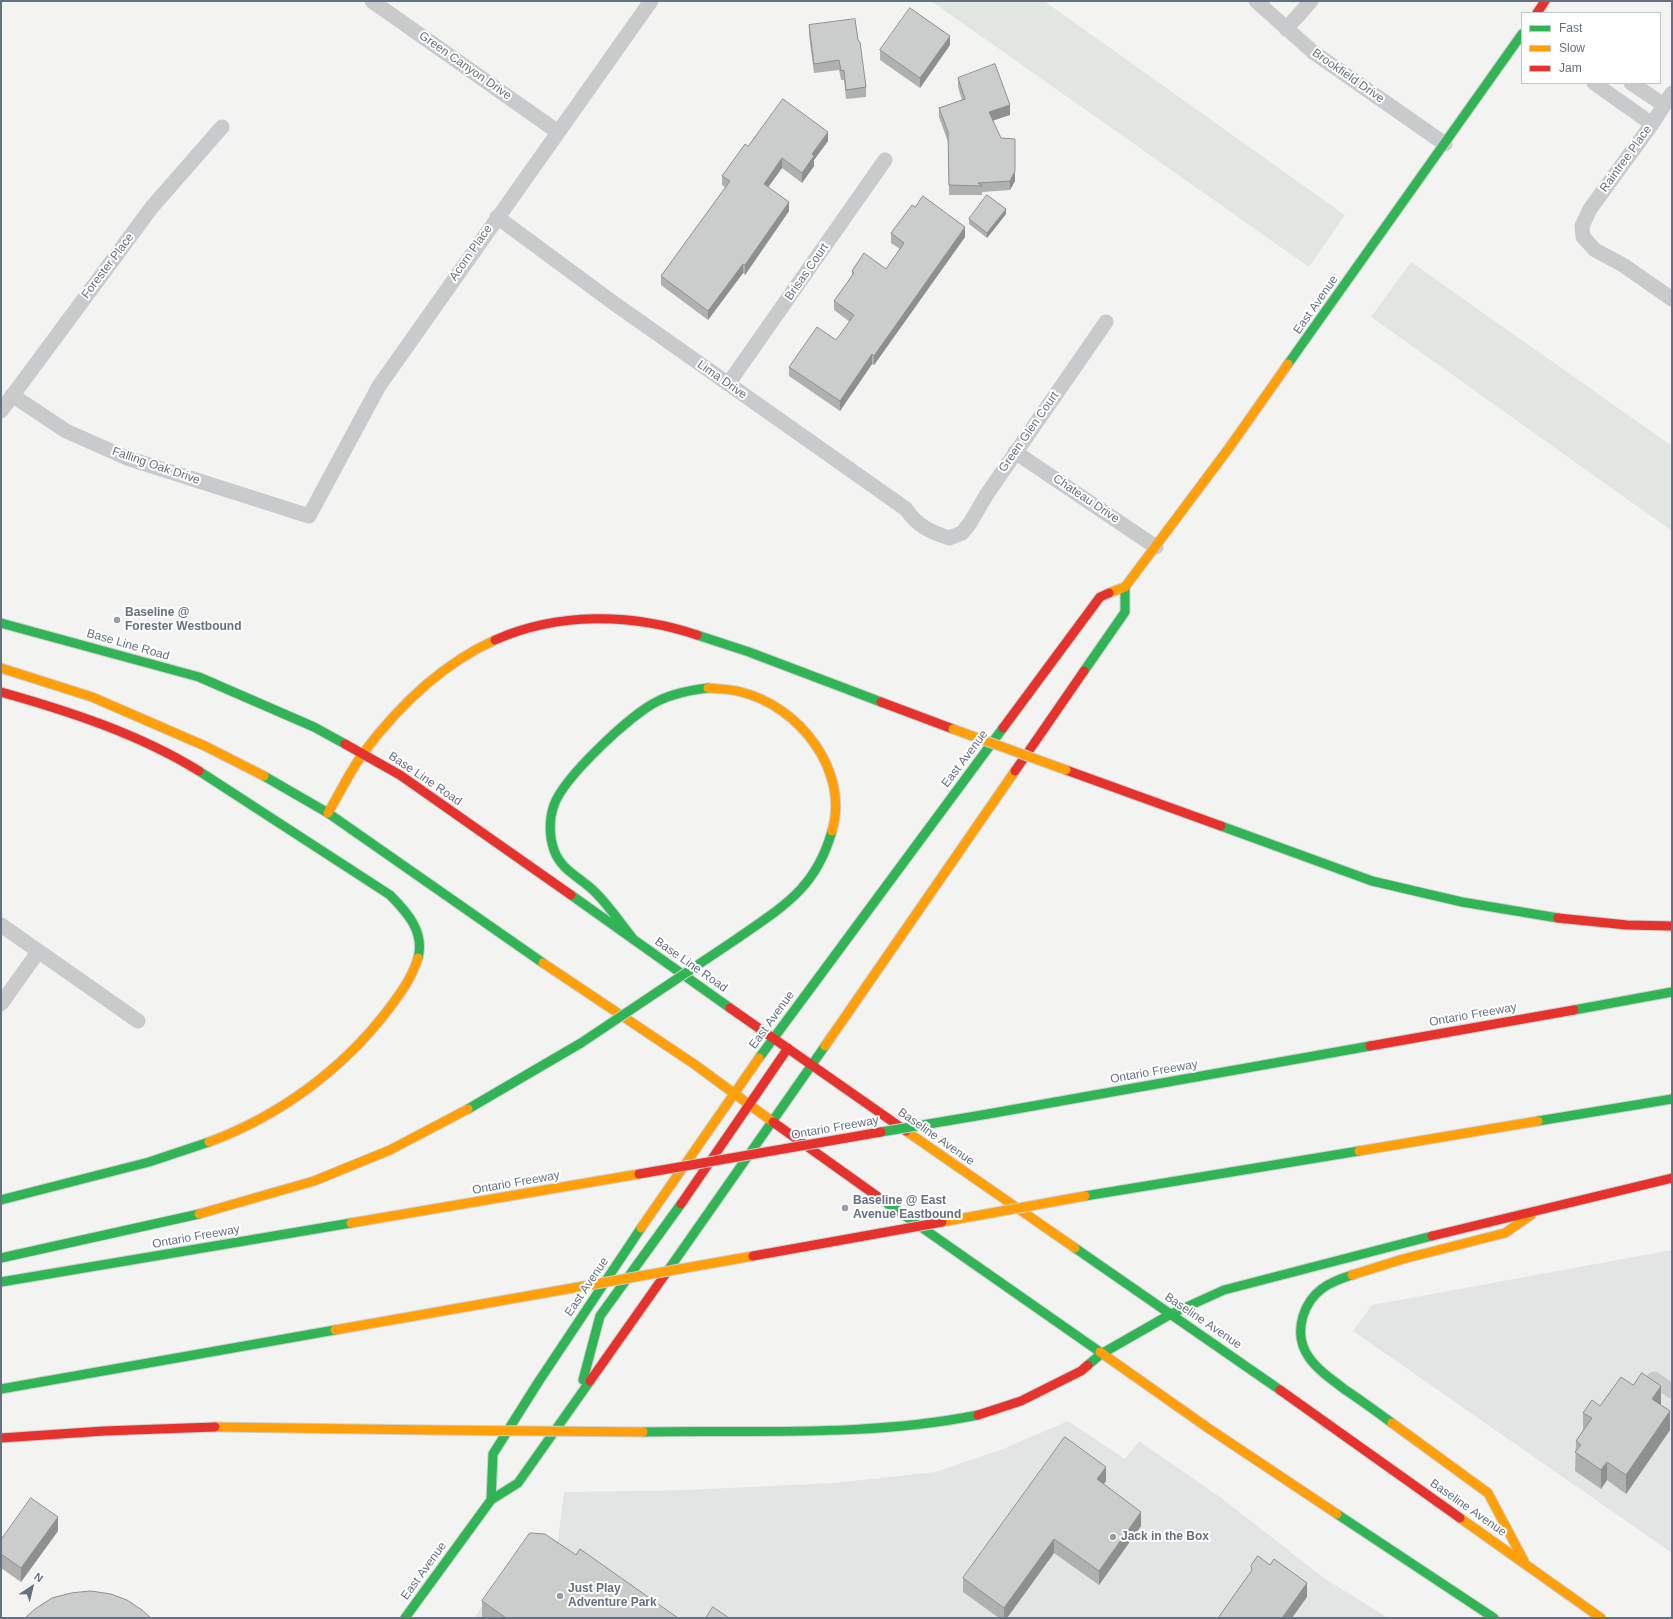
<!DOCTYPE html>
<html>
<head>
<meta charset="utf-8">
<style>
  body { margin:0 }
  #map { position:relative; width:1673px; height:1619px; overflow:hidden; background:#f3f4f2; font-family:Arial,sans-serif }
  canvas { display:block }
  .frame { position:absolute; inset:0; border:2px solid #657080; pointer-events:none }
  .legend { position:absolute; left:1521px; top:12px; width:140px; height:72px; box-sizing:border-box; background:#fff; border:1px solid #c1c6cc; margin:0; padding:5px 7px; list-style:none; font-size:12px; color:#657080 }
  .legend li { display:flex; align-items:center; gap:8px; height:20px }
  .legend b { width:20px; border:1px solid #c1c6cc }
  .north { position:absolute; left:12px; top:1567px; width:40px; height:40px; -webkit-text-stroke:3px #fff; paint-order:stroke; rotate:35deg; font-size:11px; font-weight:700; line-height:16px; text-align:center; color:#657080 }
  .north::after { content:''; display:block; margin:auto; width:14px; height:18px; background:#657080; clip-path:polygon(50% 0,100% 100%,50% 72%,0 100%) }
</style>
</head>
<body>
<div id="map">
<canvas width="1673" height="1619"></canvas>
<div class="frame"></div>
<ul class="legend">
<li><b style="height:5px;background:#30b455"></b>Fast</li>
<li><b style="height:5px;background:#ff9f0a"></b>Slow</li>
<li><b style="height:5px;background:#e5322d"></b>Jam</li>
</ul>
<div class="north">N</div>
</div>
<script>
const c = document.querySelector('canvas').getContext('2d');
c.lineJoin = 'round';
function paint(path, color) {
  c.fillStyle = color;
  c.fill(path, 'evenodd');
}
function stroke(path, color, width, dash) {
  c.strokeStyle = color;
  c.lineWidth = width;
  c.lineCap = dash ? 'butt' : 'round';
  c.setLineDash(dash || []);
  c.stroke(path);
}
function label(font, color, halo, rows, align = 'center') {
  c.font = font + ' Arial,sans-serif';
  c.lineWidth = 4;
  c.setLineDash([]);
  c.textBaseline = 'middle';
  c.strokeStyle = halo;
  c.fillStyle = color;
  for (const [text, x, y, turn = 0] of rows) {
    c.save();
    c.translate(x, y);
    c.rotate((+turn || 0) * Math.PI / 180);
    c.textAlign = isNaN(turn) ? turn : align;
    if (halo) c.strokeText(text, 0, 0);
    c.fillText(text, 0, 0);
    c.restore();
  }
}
const built = new Path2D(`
  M 1672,1250 L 1672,1553 L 1353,1331 L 1372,1305 Z
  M 1068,1421 L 1125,1459 L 1139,1441 L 1220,1497 L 1324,1578 L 1388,1618 L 474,1618 L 528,1543 L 558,1540 L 564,1492 L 686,1490 L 834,1483 L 935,1472 L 1003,1449 Z`);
const green = new Path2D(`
  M 931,1 L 1044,1 L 1345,215 L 1309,267 Z
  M 1411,262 L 1672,446 L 1672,531 L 1371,317 Z`);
const street = new Path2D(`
  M 372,1 L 558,132
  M 1256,1 L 1313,52 L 1445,144
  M 1286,29 L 1311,1
  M 1594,83 L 1652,124
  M 1631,83 L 1664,105
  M 1672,93 L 1652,124 L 1590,209 L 1582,226 L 1583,237 L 1595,250 L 1623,265 L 1672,299
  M 497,217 L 615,304 L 906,509 C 917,526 931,532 949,538 L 962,533 L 970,523 L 987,494 L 1106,322
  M 728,384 L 885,160
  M 12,395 L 66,431 L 127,458 L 309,516 L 379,386 L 651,1
  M 1,411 L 152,207 L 222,127
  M 1015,452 L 1156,547
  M 1,925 L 138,1021
  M 1,1004 L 38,952
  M 1654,1379 L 1672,1391`);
const fast = new Path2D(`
  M 1288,364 L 1522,34
  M 1,623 L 199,677 L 314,727 L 345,744
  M 697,635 L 749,652 L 881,702
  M 1084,671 L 1125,612 L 1125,587
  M 199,771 L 390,895 C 407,912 425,932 418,958
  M 264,776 L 328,813 L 543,963
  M 1221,826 L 1372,881 L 1462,902 L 1558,918
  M 571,895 L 730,1008
  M 738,938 C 784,906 816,888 832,831
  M 634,940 C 621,924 610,907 596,893 C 581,877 562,872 554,850 C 549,836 549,819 554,805 C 564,777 631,714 658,701 C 674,693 691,690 708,688
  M 1574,1010 L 1672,992
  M 759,1058 L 1003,728
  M 468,1109 L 581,1043
  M 988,1114 L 1370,1046
  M 1538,1121 L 1672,1099
  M 1085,1196 L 1359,1151
  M 881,1199 L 1100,1352
  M 1,1200 L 149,1162 L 209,1142
  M 1075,1248 L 1280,1390
  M 1,1258 L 199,1214
  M 669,1269 L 825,1046
  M 1352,1275 C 1329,1282 1311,1291 1303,1316 C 1292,1353 1320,1371 1347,1391 C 1362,1401 1377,1412 1392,1423
  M 1,1282 L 351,1223
  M 1088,1365 L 1101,1354 L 1171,1314 L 1224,1290 L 1432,1236
  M 583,1380 L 600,1316 L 681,1204
  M 1,1389 L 335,1330
  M 643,1432 C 754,1430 869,1437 978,1415
  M 491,1500 L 493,1454 L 539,1381 L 641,1228
  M 1337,1514 L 1494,1618
  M 405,1618 L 491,1500 L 518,1483 L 590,1381`);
const slow = new Path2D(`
  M 1109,593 L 1125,587 L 1229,448 L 1288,364
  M 1,668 L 92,697 L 205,746 L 264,776
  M 708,688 C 719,689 731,689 741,692 C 799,706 850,771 832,831
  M 328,813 C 340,793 350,771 364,752 C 398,707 442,664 495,640
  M 543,963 L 694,1064 L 773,1122
  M 825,1046 L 1015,771
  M 906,1131 L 1075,1248
  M 209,1142 C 279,1116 342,1070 388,1010 C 400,994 412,978 418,958
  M 1359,1151 L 1538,1121
  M 199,1214 L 314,1181 L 390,1150 L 468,1109
  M 351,1223 L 639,1174
  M 641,1228 L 759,1058
  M 1352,1275 L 1403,1259 L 1505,1233 L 1531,1215
  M 335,1330 L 573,1288
  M 1100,1352 L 1208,1428 L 1337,1514
  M 1392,1423 L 1488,1493 L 1524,1561
  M 215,1427 L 430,1430
  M 1460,1518 L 1601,1618`);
const jam = new Path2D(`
  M 1537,13 L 1545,1
  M 495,640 C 558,612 632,613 697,635
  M 1,692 C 69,711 139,734 199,771
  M 881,702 L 953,729
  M 1003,728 L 1100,597 L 1109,593
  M 345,744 L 400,775 L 571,895
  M 1066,770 L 1221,826
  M 1015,771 L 1084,671
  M 1558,918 L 1627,925 L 1672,926
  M 730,1008 L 906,1131
  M 1370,1046 L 1574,1010
  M 773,1122 L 881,1199
  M 681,1204 L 788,1048
  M 1432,1236 L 1672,1178
  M 590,1381 L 669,1269
  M 1280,1390 L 1460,1518
  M 978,1415 L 1021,1401 L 1081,1371 L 1088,1365
  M 1,1438 L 104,1431 L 215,1427`);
const fastBridge = new Path2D(`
  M 581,1043 L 738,938
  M 881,1132 L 988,1114`);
const slowBridge = new Path2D(`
  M 953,729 L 1066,770
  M 942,1222 L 1085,1196
  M 573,1288 L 753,1256
  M 430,1430 L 643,1432`);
const jamBridge = new Path2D(`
  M 639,1174 L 881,1132
  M 753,1256 L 942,1222`);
const wall = new Path2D(`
  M 809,25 L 858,40 L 866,87 L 866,97 L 846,99 L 844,80 L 841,80 L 839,70 L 814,73 L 809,35 Z
  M 950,45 L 920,88 L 880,60 L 880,50 Z
  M 958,78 L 1010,115 L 993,120 L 1015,181 L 1010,190 L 982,192 L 982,195 L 949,195 L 948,142 L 939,117 L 939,108 L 962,100 L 958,87 Z
  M 828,141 L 814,160 L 814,166 L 802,183 L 782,168 L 768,187 L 789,211 L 745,275 L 743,273 L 708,320 L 661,285 L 661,276 L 726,188 L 722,185 L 722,176 L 748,146 Z
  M 1006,214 L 987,238 L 969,224 L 969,219 Z
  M 891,233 L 965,237 L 874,365 L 872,364 L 840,411 L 789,376 L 789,367 L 836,340 L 850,322 L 834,310 L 834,301 L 852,276 L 852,271 L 886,269 L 900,249 L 891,243 Z
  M 1661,1405 L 1670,1430 L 1626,1494 L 1607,1480 L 1601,1489 L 1575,1471 L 1576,1441 L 1583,1430 L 1583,1413 L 1600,1406 Z
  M 1106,1481 L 1103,1484 L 1141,1526 L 1099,1585 L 1054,1553 L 1007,1618 L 999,1618 L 963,1592 L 963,1578 Z
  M 58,1531 L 21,1582 L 1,1568 L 1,1540 Z
  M 576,1555 L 678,1618 L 482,1618 L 482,1601 Z`);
const shadedWall = new Path2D(`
  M 950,36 L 950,45 L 920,88 L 920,78 Z
  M 1010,105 L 1010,115 L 989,122 L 989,112 Z
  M 828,132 L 828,141 L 814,160 L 814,166 L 802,183 L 802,173 L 812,154 Z
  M 782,158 L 782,168 L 764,193 L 764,184 Z
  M 1015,171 L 1015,181 L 1010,190 L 1010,181 Z
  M 789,202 L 789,211 L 745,275 L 745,265 Z
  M 1006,209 L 1006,214 L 987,238 L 987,233 Z
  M 965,227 L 965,237 L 874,365 L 874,356 Z
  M 743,264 L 743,273 L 708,320 L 708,311 Z
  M 872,354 L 872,364 L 840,411 L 840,401 Z
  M 1661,1386 L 1661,1405 L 1652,1417 L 1652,1399 Z
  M 1670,1411 L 1670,1430 L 1626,1494 L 1626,1475 Z
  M 1607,1462 L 1607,1480 L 1601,1489 L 1601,1470 Z
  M 1106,1467 L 1106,1481 L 1097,1493 L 1097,1479 Z
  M 1141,1512 L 1141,1526 L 1099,1585 L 1099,1571 Z
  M 58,1517 L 58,1531 L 21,1582 L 21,1568 Z
  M 1054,1539 L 1054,1553 L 1007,1618 L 1004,1618 L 1004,1608 Z
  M 1307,1583 L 1307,1597 L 1292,1618 L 1282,1618 Z`);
const building = new Path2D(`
  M 910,8 L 950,36 L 920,78 L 880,50 Z
  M 855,19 L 858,40 L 860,42 L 866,87 L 846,90 L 844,70 L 841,71 L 839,60 L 814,64 L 809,25 Z
  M 995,64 L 1010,105 L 989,112 L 1001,138 L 1015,139 L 1015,171 L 1010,181 L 978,183 L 982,186 L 949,185 L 948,132 L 939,108 L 965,99 L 958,78 Z
  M 783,99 L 828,132 L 812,154 L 814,156 L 802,173 L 782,158 L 764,184 L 789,202 L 745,265 L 743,264 L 708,311 L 661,276 L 730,181 L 722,176 L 745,144 L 748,146 Z
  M 987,195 L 1006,209 L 987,233 L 969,219 Z
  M 923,196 L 965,227 L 874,356 L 872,354 L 840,401 L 789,367 L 817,327 L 836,340 L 854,315 L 834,301 L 854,273 L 852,271 L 864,253 L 886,269 L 904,243 L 891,233 L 912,205 L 915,207 Z
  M 1642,1373 L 1661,1386 L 1652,1399 L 1670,1411 L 1626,1475 L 1607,1462 L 1601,1470 L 1575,1452 L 1581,1445 L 1576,1441 L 1592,1418 L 1583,1413 L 1592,1400 L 1600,1406 L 1621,1377 L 1633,1385 Z
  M 1065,1437 L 1106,1467 L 1097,1479 L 1141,1512 L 1099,1571 L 1054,1539 L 1004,1608 L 963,1578 Z
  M 31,1498 L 58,1517 L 21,1568 L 1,1554 L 1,1540 Z
  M 530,1533 L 545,1534 L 576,1555 L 580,1549 L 678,1618 L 506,1618 L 482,1601 Z
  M 1258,1556 L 1270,1565 L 1274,1559 L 1307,1583 L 1282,1618 L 1218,1618 L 1252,1570 L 1251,1566 Z
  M 91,1591 L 111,1594 L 127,1600 L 142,1610 L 151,1618 L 25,1618 L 35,1609 L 52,1598 L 71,1593 Z
  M 713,1607 L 729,1618 L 706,1618 Z`);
const markers = [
  [117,620,4,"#979ea8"],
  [845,1208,4,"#979ea8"],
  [1113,1537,4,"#979ea8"],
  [560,1596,4,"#979ea8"]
];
const streetNames = [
  ["Green Canyon Drive",465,66,35],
  ["Brookfield Drive",1348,76,35],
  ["Raintree Place",1626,159,-54],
  ["Acorn Place",471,253,-55],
  ["Forester Place",108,266,-53],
  ["Brisas Court",807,272,-55],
  ["East Avenue",1316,305,-55],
  ["Lima Drive",722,380,35],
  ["Green Glen Court",1029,432,-55],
  ["Falling Oak Drive",156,466,19],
  ["Chateau Drive",1086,499,34],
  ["Base Line Road",128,645,16],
  ["East Avenue",965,759,-53],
  ["Base Line Road",425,779,34],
  ["Base Line Road",691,965,35],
  ["Ontario Freeway",1473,1015,-10],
  ["East Avenue",772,1020,-54],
  ["Ontario Freeway",1154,1072,-10],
  ["Ontario Freeway",835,1128,-10],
  ["Baseline Avenue",936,1137,35],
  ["Ontario Freeway",516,1183,-10],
  ["Ontario Freeway",196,1237,-10],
  ["East Avenue",587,1287,-56],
  ["Baseline Avenue",1203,1321,34],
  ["Baseline Avenue",1468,1508,35],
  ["East Avenue",424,1571,-54]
];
const poiNames = [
  ["Baseline @",125,613],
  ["Forester Westbound",125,627],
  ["Baseline @ East",853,1201],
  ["Avenue Eastbound",853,1215],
  ["Jack in the Box",1121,1537],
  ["Just Play",568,1589],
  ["Adventure Park",568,1603]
];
paint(built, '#e3e5e5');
paint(green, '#e2e6e1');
stroke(fast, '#cfd0d0', 11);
stroke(slow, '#cfd0d0', 11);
stroke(jam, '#cfd0d0', 11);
stroke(street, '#c9cacc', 15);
stroke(fast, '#30b455', 9);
stroke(slow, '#ff9f0a', 9);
stroke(jam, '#e5322d', 9);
stroke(fastBridge, '#cfd0d0', 11, []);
stroke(slowBridge, '#cfd0d0', 11, []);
stroke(jamBridge, '#cfd0d0', 11, []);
stroke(fastBridge, '#30b455', 9);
stroke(slowBridge, '#ff9f0a', 9);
stroke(jamBridge, '#e5322d', 9);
paint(wall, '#afb0b0');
paint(shadedWall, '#8e9090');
paint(building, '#cbcdcd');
stroke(building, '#8e9090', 1);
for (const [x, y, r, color] of markers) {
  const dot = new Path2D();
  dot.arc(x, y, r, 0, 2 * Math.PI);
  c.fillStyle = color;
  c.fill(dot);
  stroke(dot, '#fff', 1.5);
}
label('12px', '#657080', '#fff', streetNames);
label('bold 12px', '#657080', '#fff', poiNames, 'left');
</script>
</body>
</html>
